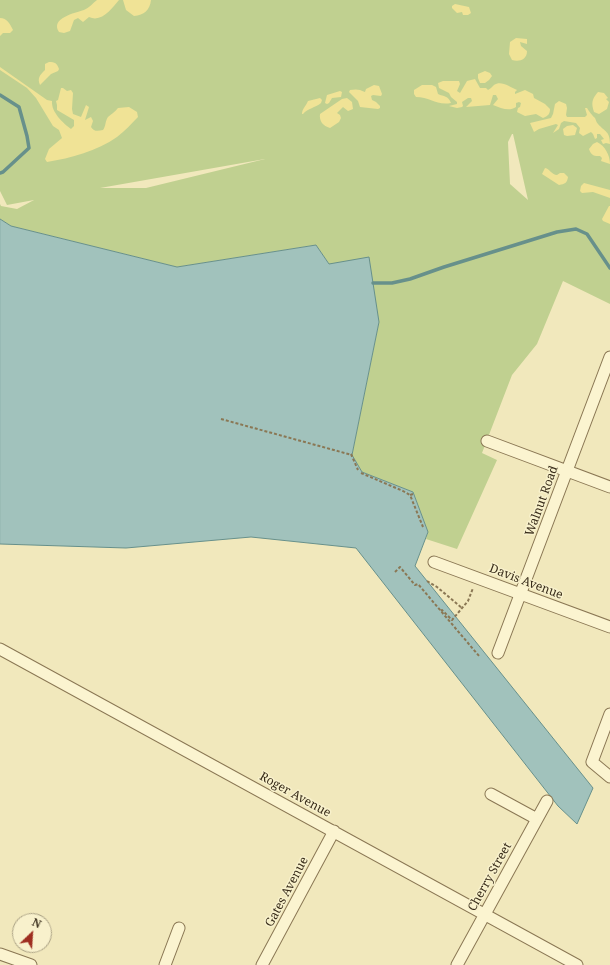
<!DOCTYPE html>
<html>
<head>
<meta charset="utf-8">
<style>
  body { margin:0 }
  #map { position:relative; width:610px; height:965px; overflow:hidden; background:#f1e8bc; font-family:"Noto Serif",serif }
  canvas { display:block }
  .north { position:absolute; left:12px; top:913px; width:40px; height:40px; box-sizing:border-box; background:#f8f1cc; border:1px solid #aba285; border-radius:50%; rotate:25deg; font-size:11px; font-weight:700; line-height:16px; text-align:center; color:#382c1a }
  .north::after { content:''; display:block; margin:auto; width:14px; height:18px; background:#9e2e20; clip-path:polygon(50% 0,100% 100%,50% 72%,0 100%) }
</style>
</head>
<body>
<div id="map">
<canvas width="610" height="965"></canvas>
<div class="north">N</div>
</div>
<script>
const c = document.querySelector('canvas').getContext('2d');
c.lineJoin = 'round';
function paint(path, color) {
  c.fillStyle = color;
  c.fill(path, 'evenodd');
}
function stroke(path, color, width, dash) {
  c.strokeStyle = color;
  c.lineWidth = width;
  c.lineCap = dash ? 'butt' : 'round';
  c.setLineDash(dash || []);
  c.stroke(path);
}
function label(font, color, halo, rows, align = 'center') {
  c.font = font + ' "Noto Serif",serif';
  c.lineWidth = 3;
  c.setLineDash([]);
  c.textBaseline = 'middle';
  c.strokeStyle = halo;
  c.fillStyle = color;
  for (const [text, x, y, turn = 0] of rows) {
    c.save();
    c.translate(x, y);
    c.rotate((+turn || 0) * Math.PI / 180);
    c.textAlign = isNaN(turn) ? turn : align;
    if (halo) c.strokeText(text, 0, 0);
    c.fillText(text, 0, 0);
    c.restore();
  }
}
const green = new Path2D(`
  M 0,0 L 610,0 L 610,304 L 563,281 L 537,344 L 512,375 L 482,453 L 497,460 L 457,549 L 426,539 L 428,532 L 413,492 L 362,472 L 352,455 L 379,322 L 329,264 L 316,245 L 177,267 L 11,226 L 0,219 L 0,204 L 1,206 L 17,209 L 34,200 L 7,205 L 0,191 ZM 512,134 L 513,134 L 528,200 L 510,184 L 508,142 ZM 265,159 L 146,188 L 100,188 Z`);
const sand = new Path2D(`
  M 97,0 L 119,0 C 112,8 102,23 89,17 L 83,22 L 78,18 L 74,20 L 70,31 L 64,33 L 59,32 C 50,18 75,13 84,10 C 89,8 93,3 97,0 Z
  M 123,0 L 151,0 C 150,10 144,15 134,16 L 126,10 Z
  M 455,4 L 469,7 L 471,13 L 468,15 L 463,15 L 462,12 L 457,13 L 452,8 L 452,6 Z
  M 0,18 C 7,18 10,24 13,30 L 10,33 L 3,33 L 0,36 Z
  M 516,38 L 527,39 L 527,44 L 520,42 L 521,46 L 527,51 C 527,60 519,62 512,60 L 509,54 L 510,42 Z
  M 49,62 C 55,62 57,63 59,69 L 58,71 L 51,74 L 40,85 C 37,78 40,75 45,70 L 45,64 Z
  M 0,67 L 47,100 L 52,101 C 51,112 63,123 71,129 L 74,126 L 74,120 L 57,110 L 57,105 L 56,101 L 58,100 L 61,88 L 63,88 L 67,91 L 71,90 L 73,93 L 72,109 L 73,114 L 81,117 L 86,105 L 89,107 L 85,120 L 91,117 L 93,121 L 91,127 C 94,132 98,131 103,130 C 106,126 105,121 108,117 C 111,114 115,112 118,108 L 129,107 L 137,112 L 138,117 C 131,124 125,131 117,137 C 97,151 71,158 47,162 L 45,159 L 49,149 L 62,138 L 59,130 L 53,126 L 36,98 L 27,88 L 0,70 Z
  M 485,71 L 490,73 L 492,76 L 489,80 L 485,83 L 480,83 L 478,78 L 478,74 Z
  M 475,79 L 480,88 L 486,88 L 488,90 C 490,89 492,87 494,85 C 501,80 510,87 517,90 L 515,92 L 515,94 L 525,90 L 533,94 L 534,98 L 545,104 L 550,109 C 550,114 548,116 543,118 L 536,114 L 525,116 L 517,112 L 518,108 L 520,107 L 521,103 L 519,102 L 516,103 L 516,107 C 509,112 501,108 493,105 L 498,99 L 496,95 L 493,95 L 490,105 L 466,107 L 472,101 L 471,98 L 468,98 L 462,102 L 463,106 L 462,107 L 457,108 L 449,106 L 457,104 L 457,102 L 451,97 L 449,93 L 439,88 L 438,83 L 443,81 L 459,81 L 460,84 L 457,91 L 460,93 L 467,81 Z
  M 374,85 L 379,86 L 382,94 L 381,96 L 373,95 L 371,96 L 372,100 L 376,102 L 380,106 L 380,108 L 378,109 L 360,107 L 358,101 L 349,92 L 350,90 C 356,89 359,89 365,92 L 366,89 Z
  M 422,85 L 432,85 L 436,87 L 438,94 C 444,97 448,95 451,103 C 437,106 430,97 416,97 L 414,94 L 414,90 Z
  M 340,91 L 342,92 L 341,97 L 332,98 L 329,103 L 327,104 L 325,103 L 327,95 Z
  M 598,92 L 604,93 L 608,98 L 606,99 L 609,102 L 607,109 L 599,114 L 594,112 C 591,103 592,99 598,92 Z
  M 320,98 L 322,100 L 321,103 C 315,108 308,108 303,114 L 302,114 C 302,109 306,106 308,101 Z
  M 347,98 L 352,102 L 353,109 L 348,111 L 343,107 L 337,113 L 340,115 L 341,118 L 339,122 L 330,128 C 323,126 319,121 320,114 L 342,99 Z
  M 559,101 L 566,104 L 567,108 L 566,115 L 567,117 L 585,117 L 587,115 L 585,108 L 587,108 C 590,113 592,115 595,118 C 596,120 596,122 598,124 C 605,132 610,131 610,144 L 606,143 L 603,144 L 601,140 L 604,139 L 600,134 L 597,134 L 597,138 L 595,139 L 593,134 L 591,132 L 583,136 L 579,133 L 580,128 L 576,123 L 564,121 L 561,123 L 559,129 L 553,133 L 558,125 L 556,124 L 539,129 L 534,132 L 530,123 L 551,118 L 553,114 L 555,104 Z
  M 573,125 L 577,128 L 575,135 L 567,136 L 564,135 L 563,129 L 567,126 Z
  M 597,142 C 605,146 610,155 610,164 L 601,161 L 602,158 L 600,156 C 595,156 591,156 589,149 L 593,144 Z
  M 545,168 C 550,169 552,175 557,175 L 560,173 L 564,173 L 568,177 C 567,183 565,184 559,185 L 542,174 Z
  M 584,183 L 610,190 L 610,198 L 593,192 L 582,193 L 580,191 L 581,186 Z
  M 609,206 L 610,206 L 610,224 L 603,221 L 602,219 Z`);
const water = new Path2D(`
  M 0,219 L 11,226 L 177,267 L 316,245 L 329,264 L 369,257 L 379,322 L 352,455 L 362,472 L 413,492 L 428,532 L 415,566 L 593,788 L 577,824 L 558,806 L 356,548 L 251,537 L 126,548 L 0,544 Z`);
const stream = new Path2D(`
  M 0,95 L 19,107 L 27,136 L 29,148 L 3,172 L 0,173
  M 373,283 L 392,283 L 410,279 L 444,267 L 557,232 L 576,229 L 587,234 L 610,268`);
const path = new Path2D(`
  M 221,419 L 352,455
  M 351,454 L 358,470
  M 361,473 L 403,491 L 410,495
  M 413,494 L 410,495 L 423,527
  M 395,572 L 400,567 L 415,585 L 418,584 L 479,656
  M 427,581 L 437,587 L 462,608
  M 441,611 L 442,610 L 452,620 L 468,601 L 473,588`);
const minor = new Path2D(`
  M 487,441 L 610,487
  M 434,562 L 610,627
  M 0,649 L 577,965
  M 498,653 L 610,357
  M 610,714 L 592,762 L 610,777
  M 491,794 L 537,819
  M 0,954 L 31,965
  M 165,965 L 179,928
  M 262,965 L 334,831
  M 457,965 L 547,801`);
const streetNames = [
  ["Walnut Road",542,501,-70],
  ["Davis Avenue",526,582,21],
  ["Roger Avenue",295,795,29],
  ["Cherry Street",490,877,-61],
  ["Gates Avenue",287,892,-62]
];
paint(green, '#c0d090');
paint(sand, '#f0e396');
paint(water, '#a1c2bc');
stroke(water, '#67908b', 1);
stroke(stream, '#67908b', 3.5);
stroke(minor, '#8a7754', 13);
stroke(path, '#8a7754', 2, [3, 2]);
stroke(minor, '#fbf4d0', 11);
label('12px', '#382c1a', '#f8f1cc', streetNames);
</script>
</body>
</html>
